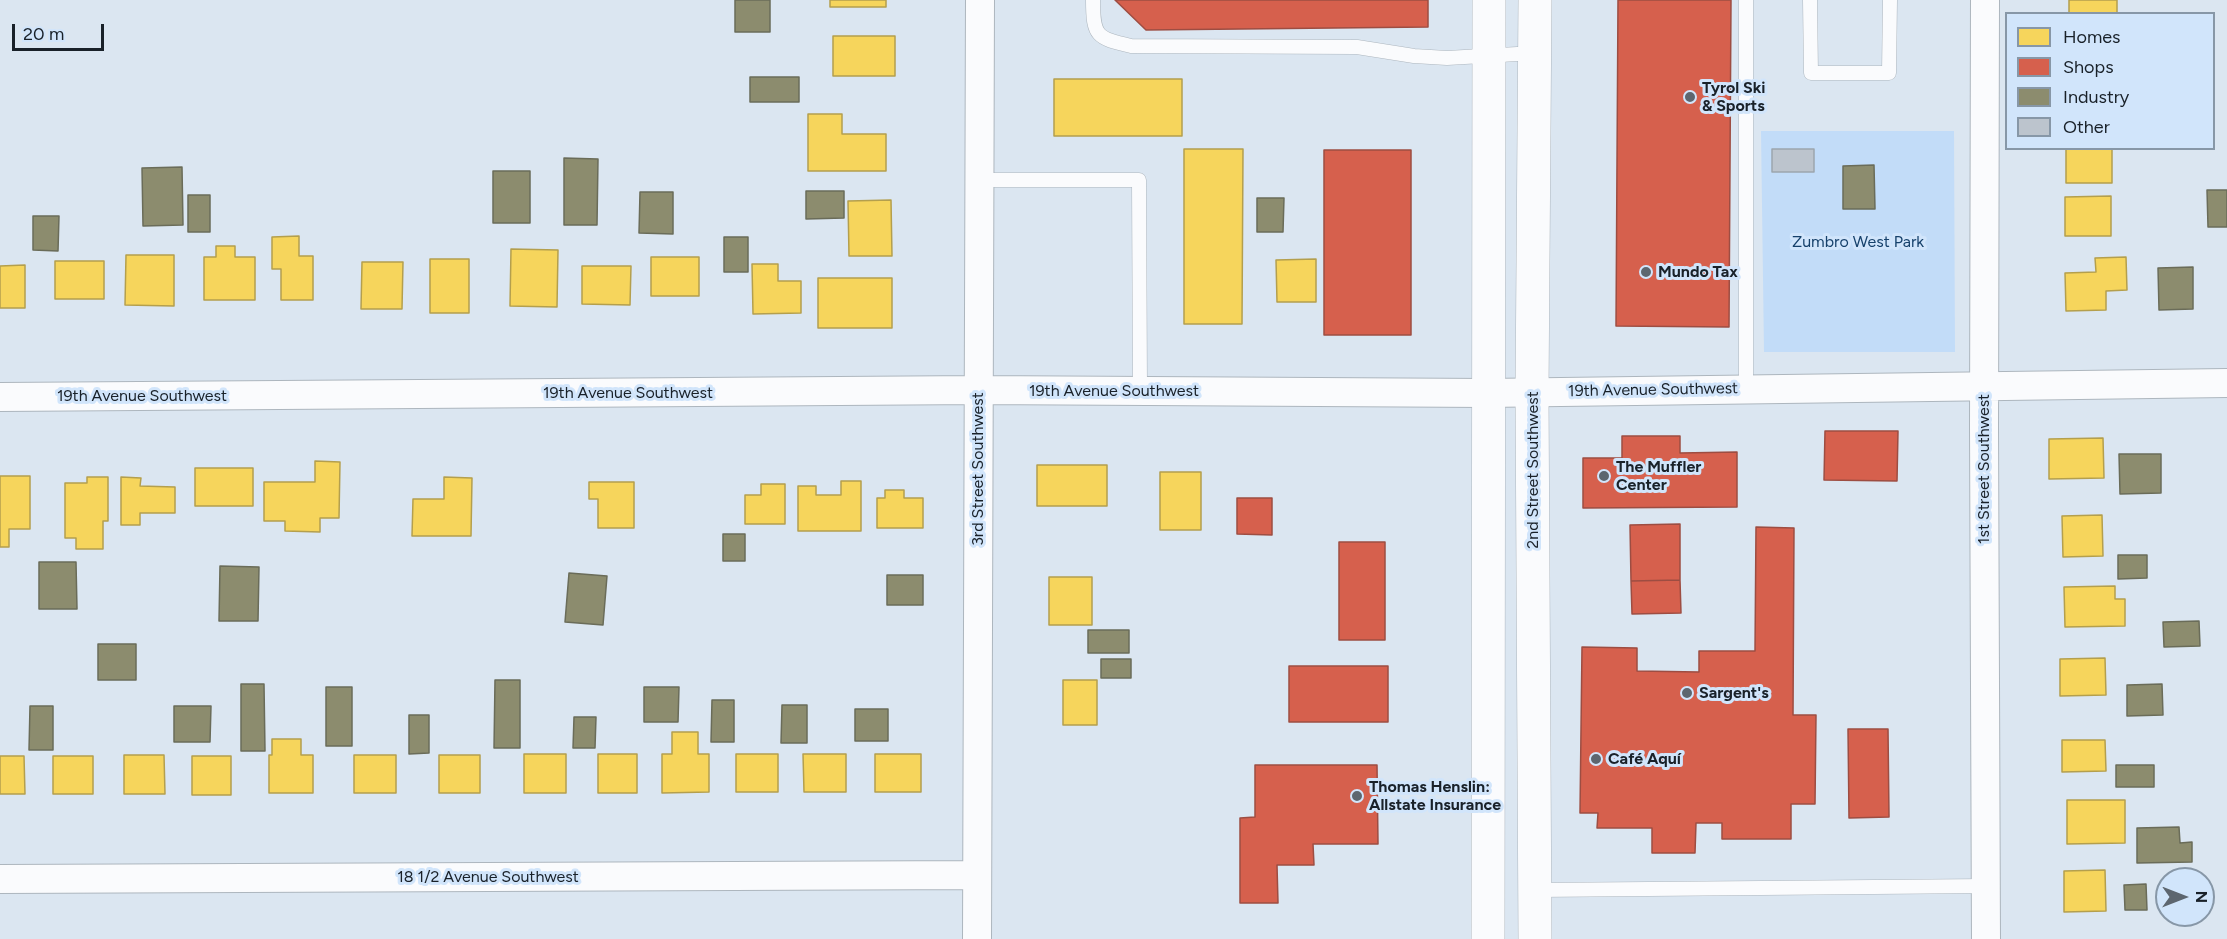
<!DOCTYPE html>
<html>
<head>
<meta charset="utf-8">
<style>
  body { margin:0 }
  #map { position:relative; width:2227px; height:939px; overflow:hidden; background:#dbe6f1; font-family:Figtree,sans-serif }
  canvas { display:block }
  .legend { position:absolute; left:2005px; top:12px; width:210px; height:138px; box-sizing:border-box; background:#d1e5fb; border:2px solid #8797a7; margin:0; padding:8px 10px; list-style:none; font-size:18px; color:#192129 }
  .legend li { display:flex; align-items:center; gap:12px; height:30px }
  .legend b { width:30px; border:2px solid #8797a7 }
  .north { position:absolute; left:2155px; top:867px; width:60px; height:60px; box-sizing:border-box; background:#d1e5fb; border:2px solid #8797a7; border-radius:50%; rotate:90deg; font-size:16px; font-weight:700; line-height:24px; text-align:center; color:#192129 }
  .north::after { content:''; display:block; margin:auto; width:21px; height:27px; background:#5d666f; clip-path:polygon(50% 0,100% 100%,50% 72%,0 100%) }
  .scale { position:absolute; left:12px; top:24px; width:92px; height:27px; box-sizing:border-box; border:3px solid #192129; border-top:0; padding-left:8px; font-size:18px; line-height:21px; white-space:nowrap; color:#192129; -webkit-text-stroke:4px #d1e5fb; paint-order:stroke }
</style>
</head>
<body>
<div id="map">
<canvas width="2227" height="939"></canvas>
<ul class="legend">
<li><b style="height:16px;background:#f6d55c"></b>Homes</li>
<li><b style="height:16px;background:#d6604d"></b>Shops</li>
<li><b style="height:16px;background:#8c8c6e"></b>Industry</li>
<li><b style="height:16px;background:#bcc4cd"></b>Other</li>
</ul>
<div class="north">N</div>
<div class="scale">20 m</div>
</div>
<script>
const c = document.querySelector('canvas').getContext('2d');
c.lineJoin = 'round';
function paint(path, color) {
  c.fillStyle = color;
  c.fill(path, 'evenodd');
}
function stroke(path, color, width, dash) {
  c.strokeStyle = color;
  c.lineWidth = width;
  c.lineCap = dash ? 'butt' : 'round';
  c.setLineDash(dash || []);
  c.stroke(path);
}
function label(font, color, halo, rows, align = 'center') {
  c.font = font + ' Figtree,sans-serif';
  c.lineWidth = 6;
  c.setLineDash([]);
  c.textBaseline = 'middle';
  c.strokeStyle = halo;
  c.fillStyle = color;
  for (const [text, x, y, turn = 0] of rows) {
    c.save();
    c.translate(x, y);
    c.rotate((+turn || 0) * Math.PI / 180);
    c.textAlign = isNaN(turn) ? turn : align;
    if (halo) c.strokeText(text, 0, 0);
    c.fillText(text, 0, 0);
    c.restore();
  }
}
const green = new Path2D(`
  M 1761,131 L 1954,131 L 1955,352 L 1764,352 Z`);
const homes = new Path2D(`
  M 830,0 L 886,0 L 886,7 L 830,7 Z
  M 2069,0 L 2117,0 L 2117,14 L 2069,14 Z
  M 833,36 L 895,36 L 895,76 L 833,76 Z
  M 1054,79 L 1182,79 L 1182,136 L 1054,136 Z
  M 808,114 L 842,114 L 842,134 L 886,134 L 886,171 L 808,171 Z
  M 2066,148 L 2112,148 L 2112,183 L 2066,183 Z
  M 1184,149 L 1243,149 L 1242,324 L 1184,324 Z
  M 2111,196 L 2111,236 L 2065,236 L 2065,197 Z
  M 891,200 L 892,256 L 849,256 L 848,201 Z
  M 299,236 L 299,256 L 313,256 L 313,300 L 281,300 L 281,269 L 272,269 L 272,237 Z
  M 216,246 L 235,246 L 235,257 L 255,257 L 255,300 L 204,300 L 204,257 L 216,257 Z
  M 511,249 L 558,250 L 557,307 L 510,306 Z
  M 126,255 L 174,255 L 174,306 L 125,305 Z
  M 651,257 L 699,257 L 699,296 L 651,296 Z
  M 2126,257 L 2127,290 L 2106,291 L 2106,310 L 2066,311 L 2065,273 L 2096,272 L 2095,258 Z
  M 430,259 L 469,259 L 469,313 L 430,313 Z
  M 1316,259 L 1316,302 L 1277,302 L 1276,260 Z
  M 55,261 L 104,261 L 104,299 L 55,299 Z
  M 362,262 L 403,262 L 402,309 L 361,309 Z
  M 752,264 L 778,264 L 778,281 L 801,281 L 801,313 L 753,314 Z
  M 25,265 L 25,308 L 0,308 L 0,266 Z
  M 582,266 L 631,266 L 630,305 L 582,304 Z
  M 818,278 L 892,278 L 892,328 L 818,328 Z
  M 2103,438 L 2104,478 L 2049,479 L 2049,439 Z
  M 315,461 L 340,462 L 339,518 L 320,518 L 320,532 L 285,531 L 285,521 L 264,521 L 264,482 L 315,482 Z
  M 1037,465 L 1107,465 L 1107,506 L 1037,506 Z
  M 195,468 L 253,468 L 253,506 L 195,506 Z
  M 1160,472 L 1201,472 L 1201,530 L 1160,530 Z
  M 0,476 L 30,476 L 30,529 L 9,529 L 9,547 L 0,547 Z
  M 87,477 L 108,477 L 108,521 L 103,521 L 103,549 L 76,549 L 76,538 L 65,538 L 65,483 L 87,483 Z
  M 121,477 L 141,478 L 140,486 L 175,487 L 175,513 L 140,513 L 140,525 L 121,525 Z
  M 444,477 L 472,478 L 471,536 L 412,536 L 413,499 L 444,499 Z
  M 841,481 L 861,481 L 861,531 L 798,531 L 798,486 L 816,486 L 816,495 L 841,495 Z
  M 589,482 L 634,482 L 634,528 L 598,528 L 598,499 L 589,499 Z
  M 761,484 L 785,484 L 785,524 L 745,524 L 745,495 L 761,495 Z
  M 885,490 L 904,490 L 904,498 L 923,498 L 923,528 L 877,528 L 877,498 L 885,498 Z
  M 2102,515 L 2103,556 L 2063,557 L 2062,516 Z
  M 1049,577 L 1092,577 L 1092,625 L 1049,625 Z
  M 2115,586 L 2115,599 L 2125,599 L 2125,626 L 2065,627 L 2064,587 Z
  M 2105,658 L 2106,695 L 2060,696 L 2060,659 Z
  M 1063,680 L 1097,680 L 1097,725 L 1063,725 Z
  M 672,732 L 698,732 L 698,754 L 709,754 L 709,792 L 662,793 L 662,754 L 672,754 Z
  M 272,739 L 301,739 L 301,755 L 313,755 L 313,793 L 269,793 L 269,755 L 272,755 Z
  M 2062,740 L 2105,740 L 2106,771 L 2062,772 Z
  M 524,754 L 566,754 L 566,793 L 524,793 Z
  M 598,754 L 637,754 L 637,793 L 598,793 Z
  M 736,754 L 778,754 L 778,792 L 736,792 Z
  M 803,754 L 846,754 L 846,792 L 804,792 Z
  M 875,754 L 921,754 L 921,792 L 875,792 Z
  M 124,755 L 164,755 L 165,794 L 124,794 Z
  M 354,755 L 396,755 L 396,793 L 354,793 Z
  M 439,755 L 480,755 L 480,793 L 439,793 Z
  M 0,756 L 24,756 L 25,794 L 0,794 Z
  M 53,756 L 93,756 L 93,794 L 53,794 Z
  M 192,756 L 231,756 L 231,795 L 192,795 Z
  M 2067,800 L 2125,800 L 2125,843 L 2067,844 Z
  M 2105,870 L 2106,911 L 2064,912 L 2064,871 Z`);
const shops = new Path2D(`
  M 1115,0 L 1428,0 L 1428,27 L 1146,30 Z
  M 1618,0 L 1731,0 L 1729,327 L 1616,326 Z
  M 1324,150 L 1411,150 L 1411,335 L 1324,335 Z
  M 1825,431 L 1898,431 L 1897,481 L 1824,480 Z
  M 1622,436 L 1680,436 L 1680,453 L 1737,452 L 1737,507 L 1583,508 L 1583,458 L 1622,458 Z
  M 1237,498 L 1272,498 L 1272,535 L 1237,534 Z
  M 1680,524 L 1680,580 L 1631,581 L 1630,525 Z
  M 1756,527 L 1794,528 L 1793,715 L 1816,715 L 1815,804 L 1791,804 L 1791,839 L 1722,839 L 1722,823 L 1696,823 L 1695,853 L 1652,853 L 1652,828 L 1597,828 L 1598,813 L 1580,813 L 1582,647 L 1637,648 L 1637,671 L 1699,672 L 1699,651 L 1755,651 Z
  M 1339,542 L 1385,542 L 1385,640 L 1339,640 Z
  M 1680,580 L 1681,613 L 1632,614 L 1631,581 Z
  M 1289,666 L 1388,666 L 1388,722 L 1289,722 Z
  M 1848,729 L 1888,729 L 1889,817 L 1849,818 Z
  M 1255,765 L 1377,765 L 1378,844 L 1313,844 L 1314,865 L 1277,865 L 1278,903 L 1240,903 L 1240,818 L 1255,817 Z`);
const industry = new Path2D(`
  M 735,0 L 770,0 L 770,32 L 735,32 Z
  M 750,77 L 799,77 L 799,102 L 750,102 Z
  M 564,158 L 598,159 L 597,225 L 564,225 Z
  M 1874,165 L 1875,209 L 1843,209 L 1843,166 Z
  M 182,167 L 183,225 L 143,226 L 142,168 Z
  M 493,171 L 530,171 L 530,223 L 493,223 Z
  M 2207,190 L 2227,190 L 2227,227 L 2208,227 Z
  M 806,191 L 844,191 L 844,218 L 806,219 Z
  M 640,192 L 673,192 L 673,234 L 639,233 Z
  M 188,195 L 210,195 L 210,232 L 188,232 Z
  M 1257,198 L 1284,198 L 1283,232 L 1257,232 Z
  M 33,216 L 59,216 L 58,251 L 33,250 Z
  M 724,237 L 748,237 L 748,272 L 724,272 Z
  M 2193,267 L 2193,309 L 2159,310 L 2158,268 Z
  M 2119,454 L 2161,454 L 2161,493 L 2120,494 Z
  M 723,534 L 745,534 L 745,561 L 723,561 Z
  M 2118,555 L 2147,555 L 2147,578 L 2118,579 Z
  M 39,562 L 76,562 L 77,609 L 39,609 Z
  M 220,566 L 259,567 L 258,621 L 219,621 Z
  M 569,573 L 607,576 L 603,625 L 565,622 Z
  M 887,575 L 923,575 L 923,605 L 887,605 Z
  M 2199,621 L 2200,646 L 2164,647 L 2163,622 Z
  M 1088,630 L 1129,630 L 1129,653 L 1088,653 Z
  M 98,644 L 136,644 L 136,680 L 98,680 Z
  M 1101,659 L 1131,659 L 1131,678 L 1101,678 Z
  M 495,680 L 520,680 L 520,748 L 494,748 Z
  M 241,684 L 264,684 L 265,751 L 241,751 Z
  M 2162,684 L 2163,715 L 2127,716 L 2127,685 Z
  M 326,687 L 352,687 L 352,746 L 326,746 Z
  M 644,687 L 679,687 L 678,722 L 644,722 Z
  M 712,700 L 734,700 L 734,742 L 711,742 Z
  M 782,705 L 807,705 L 807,743 L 781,743 Z
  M 30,706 L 53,706 L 53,750 L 29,750 Z
  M 174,706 L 211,706 L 210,742 L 174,742 Z
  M 855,709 L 888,709 L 888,741 L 855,741 Z
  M 409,715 L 429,715 L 429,753 L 409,754 Z
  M 574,717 L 596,717 L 595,748 L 573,748 Z
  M 2116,765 L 2154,765 L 2154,787 L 2116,787 Z
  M 2179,827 L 2180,843 L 2192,842 L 2192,862 L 2137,863 L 2137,828 Z
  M 2146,884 L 2147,910 L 2125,910 L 2124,885 Z`);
const building = new Path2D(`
  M 1772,149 L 1814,149 L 1814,172 L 1772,172 Z`);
const lane = new Path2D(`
  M 1093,0 C 1093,37 1097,38 1131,46 L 1357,47 L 1414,56 L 1447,58 L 1535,53
  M 1810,0 L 1811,73 L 1889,73 L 1890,0
  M 979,180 L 1139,180 L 1140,391
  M 1746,389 L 1746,0
  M 1536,890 L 1986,886`);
const street = new Path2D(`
  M 1985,0 L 1984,426 L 1986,939
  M 0,397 L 978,390 L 1487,393 L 2227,383
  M 0,879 L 977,875
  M 977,939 L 980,0`);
const secondary = new Path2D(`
  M 1488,939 L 1489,0
  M 1535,939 L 1532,392 L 1535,0`);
const markers = [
  [1690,97,6,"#5d666f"],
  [1646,272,6,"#5d666f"],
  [1604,476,6,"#5d666f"],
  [1687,693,6,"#5d666f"],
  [1596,759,6,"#5d666f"],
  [1357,796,6,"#5d666f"]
];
const poiNames = [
  ["Tyrol Ski",1702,88],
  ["& Sports",1702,106],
  ["Mundo Tax",1658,272],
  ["The Muffler",1616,467],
  ["Center",1616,485],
  ["Sargent's",1699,693],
  ["Café Aquí",1608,759],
  ["Thomas Henslin:",1369,787],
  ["Allstate Insurance",1369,805]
];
const parkNames = [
  ["Zumbro West Park",1858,242]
];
const streetNames = [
  ["19th Avenue Southwest",1653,390,-1],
  ["19th Avenue Southwest",1114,391],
  ["19th Avenue Southwest",628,393],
  ["19th Avenue Southwest",142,396],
  ["3rd Street Southwest",978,469,-90],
  ["1st Street Southwest",1984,469,-90],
  ["2nd Street Southwest",1533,470,-90],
  ["18 1/2 Avenue Southwest",488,877]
];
paint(green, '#c2dcf8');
paint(homes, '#f6d55c');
stroke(homes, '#b49f4d', 1.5);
paint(shops, '#d6604d');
stroke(shops, '#9d4d42', 1.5);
paint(industry, '#8c8c6e');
stroke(industry, '#6a6c59', 1.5);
paint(building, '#bcc4cd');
stroke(building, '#9ca5ad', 1.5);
stroke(lane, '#adb6be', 15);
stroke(street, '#adb6be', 30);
stroke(secondary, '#adb6be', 34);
stroke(lane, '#fafbfd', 14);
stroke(street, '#fafbfd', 28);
stroke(secondary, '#fafbfd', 33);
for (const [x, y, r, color] of markers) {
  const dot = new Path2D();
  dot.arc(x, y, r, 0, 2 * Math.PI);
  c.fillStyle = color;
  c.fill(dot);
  stroke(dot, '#d1e5fb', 2);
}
label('bold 16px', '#192129', '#d1e5fb', poiNames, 'left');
label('16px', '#16416b', '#d1e5fb', parkNames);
label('16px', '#192129', '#d1e5fb', streetNames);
</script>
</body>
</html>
